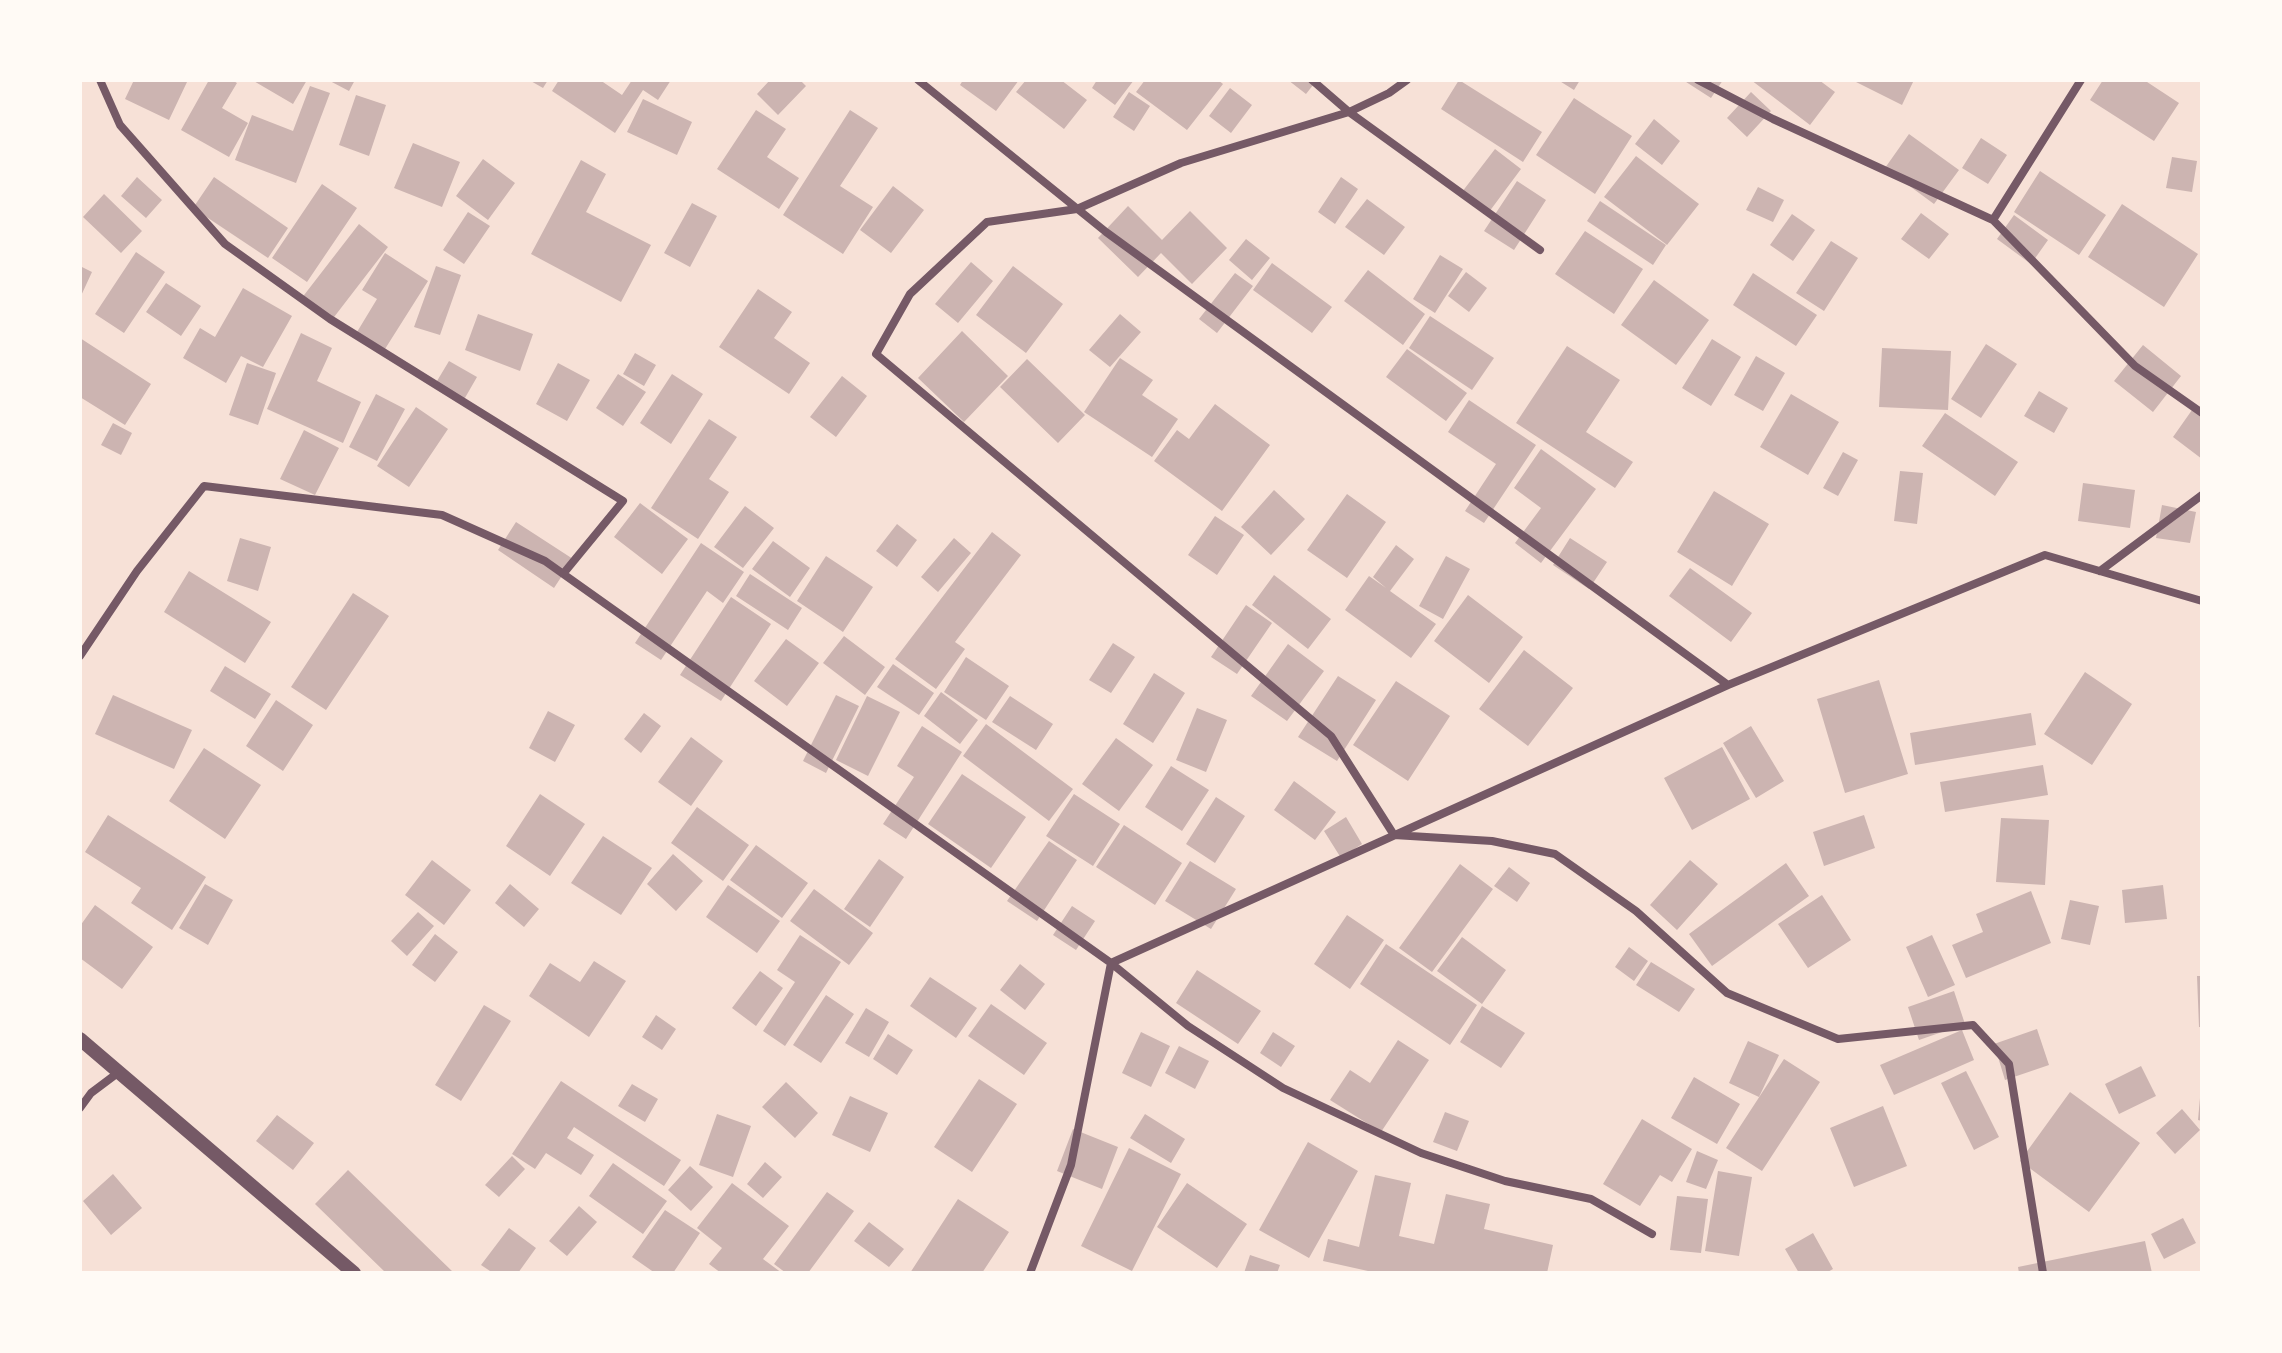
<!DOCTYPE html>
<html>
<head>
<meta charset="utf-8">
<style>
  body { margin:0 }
  #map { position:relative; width:2282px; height:1353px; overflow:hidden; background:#f7e1d7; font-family:"DM Sans",sans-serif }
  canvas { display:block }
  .frame { position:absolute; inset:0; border:82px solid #fffaf5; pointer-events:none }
</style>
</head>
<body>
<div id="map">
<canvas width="2282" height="1353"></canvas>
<div class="frame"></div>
</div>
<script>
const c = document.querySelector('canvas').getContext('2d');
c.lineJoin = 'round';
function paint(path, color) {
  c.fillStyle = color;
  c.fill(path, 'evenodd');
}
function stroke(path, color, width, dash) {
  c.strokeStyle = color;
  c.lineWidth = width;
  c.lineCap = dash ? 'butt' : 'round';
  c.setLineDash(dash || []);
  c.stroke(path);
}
const building = new Path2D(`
  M 134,80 L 182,80 L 187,82 L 169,120 L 125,99 Z
  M 209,80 L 232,80 L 237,83 L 222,108 L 248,123 L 229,157 L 181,130 Z
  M 252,80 L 307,80 L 293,104 Z
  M 328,80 L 355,80 L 349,91 Z
  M 529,80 L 548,80 L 543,88 Z
  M 559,80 L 600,80 L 622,95 L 632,80 L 671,80 L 658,100 L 643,90 L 615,133 L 552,91 Z
  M 770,80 L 800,80 L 806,86 L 778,115 L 757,94 Z
  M 963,80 L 1019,80 L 996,111 L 960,85 Z
  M 1026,80 L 1061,80 L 1087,100 L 1064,129 L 1016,92 Z
  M 1097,80 L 1134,80 L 1115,105 L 1092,88 Z
  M 1145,80 L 1218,80 L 1223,84 L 1187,130 L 1136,92 Z
  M 1288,80 L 1317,80 L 1306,94 Z
  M 1459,80 L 1542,132 L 1523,162 L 1441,109 Z
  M 1558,80 L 1580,80 L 1574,90 Z
  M 1683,80 L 1723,80 L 1711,98 Z
  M 1751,80 L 1819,80 L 1835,92 L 1810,125 Z
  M 1852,80 L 1914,80 L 1902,105 Z
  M 2103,80 L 2144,80 L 2179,103 L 2154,141 L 2090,100 Z
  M 310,86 L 330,93 L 296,183 L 235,160 L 252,115 L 293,131 Z
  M 1230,88 L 1252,105 L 1231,133 L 1209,116 Z
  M 1129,92 L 1150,106 L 1134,131 L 1113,117 Z
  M 1751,92 L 1771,111 L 1747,137 L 1727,118 Z
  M 356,95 L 386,105 L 369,156 L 339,145 Z
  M 1574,98 L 1632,136 L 1595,194 L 1536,155 Z
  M 643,99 L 692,122 L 677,155 L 627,132 Z
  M 756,110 L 786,129 L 767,157 L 799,178 L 779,209 L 717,169 Z
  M 850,110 L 878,128 L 840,186 L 873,207 L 843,254 L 783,215 Z
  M 1654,119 L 1680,141 L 1662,165 L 1635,144 Z
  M 1909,134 L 1959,170 L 1934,204 L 1885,168 Z
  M 1981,138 L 2007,155 L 1988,184 L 1962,168 Z
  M 413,143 L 460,162 L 442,207 L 394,188 Z
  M 1495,149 L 1521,169 L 1489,212 L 1462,192 Z
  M 1636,156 L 1699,204 L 1667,245 L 1604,197 Z
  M 2172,157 L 2197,161 L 2192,192 L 2166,188 Z
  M 483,159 L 515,183 L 488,220 L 456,196 Z
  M 581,160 L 606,174 L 586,212 L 651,245 L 621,302 L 531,254 Z
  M 2040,171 L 2106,215 L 2079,255 L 2014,212 Z
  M 137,177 L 162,200 L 146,218 L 121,196 Z
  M 214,177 L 288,228 L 268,258 L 193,208 Z
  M 1341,177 L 1358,189 L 1335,224 L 1318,212 Z
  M 1517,181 L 1546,200 L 1514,250 L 1484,231 Z
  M 322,184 L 357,208 L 307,282 L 272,258 Z
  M 893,186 L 924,210 L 891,253 L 860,230 Z
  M 1758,187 L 1784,200 L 1773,222 L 1746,210 Z
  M 104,194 L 142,231 L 121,253 L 83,217 Z
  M 1367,199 L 1405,227 L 1384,255 L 1345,227 Z
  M 1600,201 L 1666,245 L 1653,265 L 1587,221 Z
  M 692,203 L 717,216 L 690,267 L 664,253 Z
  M 2122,204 L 2198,254 L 2164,307 L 2088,257 Z
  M 1128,206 L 1162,240 L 1190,211 L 1227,248 L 1192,284 L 1161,253 L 1138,277 L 1098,238 Z
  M 468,212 L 490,226 L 464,264 L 443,250 Z
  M 1921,213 L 1949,234 L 1929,259 L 1901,239 Z
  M 1792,214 L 1815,230 L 1793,261 L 1770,245 Z
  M 2014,215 L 2048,240 L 2031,264 L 1997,239 Z
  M 359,224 L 388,247 L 331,321 L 301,299 Z
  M 1585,231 L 1643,269 L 1614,314 L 1555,274 Z
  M 1246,239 L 1270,258 L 1252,280 L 1229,260 Z
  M 1831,241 L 1858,258 L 1824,311 L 1796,293 Z
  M 136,252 L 165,272 L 124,333 L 95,314 Z
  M 385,253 L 428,281 L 385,349 L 357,332 L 377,299 L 362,290 Z
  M 1440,255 L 1463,269 L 1435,313 L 1413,299 Z
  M 971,262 L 993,281 L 958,323 L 935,304 Z
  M 1272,263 L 1332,307 L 1312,333 L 1253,290 Z
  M 80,266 L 92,272 L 80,298 Z
  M 436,266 L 461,275 L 440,335 L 414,327 Z
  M 1013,266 L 1063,304 L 1026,353 L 976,315 Z
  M 1368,270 L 1425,314 L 1403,345 L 1344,301 Z
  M 1466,272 L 1487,288 L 1469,312 L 1448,296 Z
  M 1235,273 L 1253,286 L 1217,333 L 1199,319 Z
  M 1753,273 L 1817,315 L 1796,346 L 1733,305 Z
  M 1654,280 L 1709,320 L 1676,365 L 1621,325 Z
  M 166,283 L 201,306 L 181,336 L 146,312 Z
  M 243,288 L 292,316 L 263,367 L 241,356 L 226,383 L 183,358 L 200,328 L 215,337 Z
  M 758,289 L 792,312 L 774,338 L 810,363 L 789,394 L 719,347 Z
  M 478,314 L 533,334 L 520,371 L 465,350 Z
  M 1120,314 L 1141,332 L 1110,367 L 1089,350 Z
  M 1430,316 L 1494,358 L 1472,390 L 1409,348 Z
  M 962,331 L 1008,376 L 964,422 L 918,378 Z
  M 301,333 L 332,348 L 317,381 L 361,402 L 343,443 L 267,409 Z
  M 80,338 L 151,384 L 125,425 L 80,397 Z
  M 1712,339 L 1741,357 L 1711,406 L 1682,388 Z
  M 1986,344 L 2017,364 L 1981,418 L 1951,399 Z
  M 2143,345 L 2181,376 L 2153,412 L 2114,381 Z
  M 1567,346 L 1620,380 L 1586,432 L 1633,462 L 1615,488 L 1516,423 Z
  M 1882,348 L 1951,351 L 1948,410 L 1879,407 Z
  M 1407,349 L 1467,393 L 1446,421 L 1386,377 Z
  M 635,353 L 656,365 L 644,386 L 623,374 Z
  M 1756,356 L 1785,373 L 1763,411 L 1734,395 Z
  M 1120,358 L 1153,380 L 1142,395 L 1178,419 L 1152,457 L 1084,412 Z
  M 1027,359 L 1085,415 L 1058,443 L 1000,387 Z
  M 449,361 L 477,377 L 462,403 L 434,386 Z
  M 247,363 L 276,373 L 258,425 L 229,415 Z
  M 558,363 L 590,380 L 567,421 L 536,404 Z
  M 618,374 L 646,392 L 623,426 L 596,408 Z
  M 672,374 L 703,394 L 671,444 L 640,423 Z
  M 842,376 L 867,396 L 836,437 L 810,417 Z
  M 2039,391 L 2068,408 L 2054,433 L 2024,416 Z
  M 376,394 L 405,409 L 377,461 L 349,447 Z
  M 1791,394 L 1839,422 L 1808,475 L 1760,447 Z
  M 1469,400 L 1536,445 L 1484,523 L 1465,511 L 1496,464 L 1448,432 Z
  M 1215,404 L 1270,445 L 1222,511 L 1154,461 L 1177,430 L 1189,439 Z
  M 416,407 L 448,429 L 409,487 L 377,466 Z
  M 2192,410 L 2202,417 L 2202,459 L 2173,437 Z
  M 1945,413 L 2018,462 L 1995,496 L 1922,446 Z
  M 709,419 L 737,437 L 709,479 L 729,492 L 698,539 L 651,508 Z
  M 113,423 L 132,433 L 121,455 L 101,445 Z
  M 304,430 L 339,448 L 315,495 L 280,479 Z
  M 1541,449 L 1596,489 L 1541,563 L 1515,543 L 1541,508 L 1514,488 Z
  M 1843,452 L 1858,460 L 1838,496 L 1823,488 Z
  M 1900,471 L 1923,473 L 1917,524 L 1894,521 Z
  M 2083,483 L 2135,490 L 2130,528 L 2078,521 Z
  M 1274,490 L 1305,519 L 1271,555 L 1241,527 Z
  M 1714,491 L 1769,524 L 1732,586 L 1677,552 Z
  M 1347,494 L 1386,522 L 1347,578 L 1307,550 Z
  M 640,503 L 688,539 L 662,574 L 614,537 Z
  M 2162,505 L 2196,512 L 2190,543 L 2156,538 Z
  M 745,506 L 774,528 L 743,568 L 714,547 Z
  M 1215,516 L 1244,535 L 1217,575 L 1188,555 Z
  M 516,522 L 573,559 L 554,588 L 498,550 Z
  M 897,524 L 917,540 L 897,567 L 876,551 Z
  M 992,532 L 1021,555 L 955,642 L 965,649 L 936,689 L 895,659 Z
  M 240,538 L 271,547 L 258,591 L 227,581 Z
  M 954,538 L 971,553 L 938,592 L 921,577 Z
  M 1570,538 L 1607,562 L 1589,589 L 1553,565 Z
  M 773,541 L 810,568 L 790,597 L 752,569 Z
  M 701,543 L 744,572 L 723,603 L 707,591 L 661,660 L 635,643 Z
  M 1396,545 L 1414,559 L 1390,591 L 1436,624 L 1411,658 L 1345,610 L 1369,576 L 1386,588 L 1373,577 Z
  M 826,556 L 873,587 L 843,632 L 797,601 Z
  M 1446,556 L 1470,569 L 1443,619 L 1419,606 Z
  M 1690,568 L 1752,613 L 1731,642 L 1669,596 Z
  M 189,571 L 271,622 L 245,663 L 164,612 Z
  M 750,574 L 802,608 L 788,630 L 736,596 Z
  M 1274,575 L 1331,619 L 1308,649 L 1252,605 Z
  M 353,593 L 389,616 L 326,710 L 291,687 Z
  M 1468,595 L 1523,637 L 1489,683 L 1434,641 Z
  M 731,597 L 771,624 L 721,701 L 680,675 Z
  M 1246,605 L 1272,623 L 1237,674 L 1211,657 Z
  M 844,636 L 885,667 L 865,695 L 823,663 Z
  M 786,639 L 819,663 L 787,706 L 754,681 Z
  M 1113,643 L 1135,657 L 1111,693 L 1089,680 Z
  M 1288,644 L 1324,671 L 1287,721 L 1251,696 Z
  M 1524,650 L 1573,688 L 1528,746 L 1479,709 Z
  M 966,657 L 1009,686 L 986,720 L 944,692 Z
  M 893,664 L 934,693 L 919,715 L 877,687 Z
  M 225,666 L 271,694 L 255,719 L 210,691 Z
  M 2085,672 L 2132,704 L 2092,765 L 2044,734 Z
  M 1154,673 L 1185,693 L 1153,743 L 1123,724 Z
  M 1338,676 L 1376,700 L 1337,761 L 1298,737 Z
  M 1879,680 L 1908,774 L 1845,793 L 1817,699 Z
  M 1396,681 L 1450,716 L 1408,781 L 1353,745 Z
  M 941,692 L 978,720 L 960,744 L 924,716 Z
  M 113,695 L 192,730 L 174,769 L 95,734 Z
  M 836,695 L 859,706 L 826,773 L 803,761 Z
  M 867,696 L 900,712 L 868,776 L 836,760 Z
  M 1010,696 L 1053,724 L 1036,750 L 992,722 Z
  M 276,700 L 313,725 L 283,771 L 246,746 Z
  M 1197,708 L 1227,720 L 1206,772 L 1176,760 Z
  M 548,711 L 575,725 L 555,762 L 529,748 Z
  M 644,713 L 661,726 L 641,753 L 624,739 Z
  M 2031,713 L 2036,745 L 1915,765 L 1910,733 Z
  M 986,724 L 1073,789 L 1049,821 L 963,756 Z
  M 922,726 L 962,752 L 906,839 L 883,824 L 914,777 L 897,766 Z
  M 1751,726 L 1784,781 L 1756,798 L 1723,743 Z
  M 691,737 L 723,761 L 691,806 L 658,782 Z
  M 1116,738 L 1153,765 L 1119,811 L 1082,784 Z
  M 1722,747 L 1750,799 L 1692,830 L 1664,778 Z
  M 204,748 L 261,785 L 225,839 L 169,801 Z
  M 2043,765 L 2048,795 L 1945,812 L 1940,782 Z
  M 1171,766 L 1209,790 L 1182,831 L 1145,807 Z
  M 962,774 L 1026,817 L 991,868 L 928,824 Z
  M 1294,781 L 1336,812 L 1315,840 L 1274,810 Z
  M 540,794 L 585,824 L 550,876 L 506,846 Z
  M 1074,794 L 1120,824 L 1093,866 L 1046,836 Z
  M 1216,797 L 1245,816 L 1215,863 L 1186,844 Z
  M 697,807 L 749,845 L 723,881 L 671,843 Z
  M 108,815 L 206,877 L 172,930 L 131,903 L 141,888 L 85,852 Z
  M 1864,815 L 1875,848 L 1824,866 L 1813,832 Z
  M 1346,817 L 1362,844 L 1341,858 L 1324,831 Z
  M 2001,818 L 2049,820 L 2045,885 L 1996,882 Z
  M 1124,825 L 1182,863 L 1155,905 L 1096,867 Z
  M 603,836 L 652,868 L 621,915 L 571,883 Z
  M 1049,841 L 1077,860 L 1037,921 L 1007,901 Z
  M 756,845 L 808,883 L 782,918 L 730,880 Z
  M 673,854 L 703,881 L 676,911 L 647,884 Z
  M 879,859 L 904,877 L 870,927 L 844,909 Z
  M 432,860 L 471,890 L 444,925 L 405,895 Z
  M 1690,860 L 1718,884 L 1677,930 L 1650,905 Z
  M 1190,861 L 1236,889 L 1211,929 L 1165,901 Z
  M 1786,863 L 1809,896 L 1712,966 L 1689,934 Z
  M 1460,864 L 1493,889 L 1432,972 L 1399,948 Z
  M 1509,867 L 1530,883 L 1517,902 L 1494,886 Z
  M 205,884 L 233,900 L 208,945 L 179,928 Z
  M 510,884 L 539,909 L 524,927 L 495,903 Z
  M 728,885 L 780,921 L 757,953 L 706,917 Z
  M 2163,885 L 2167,919 L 2125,923 L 2122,890 Z
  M 814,889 L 873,933 L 849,965 L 790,921 Z
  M 2031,891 L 2051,943 L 1966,978 L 1952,945 L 1983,932 L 1976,914 Z
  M 1822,895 L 1851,940 L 1808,968 L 1778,924 Z
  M 2070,900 L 2099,906 L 2090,945 L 2061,939 Z
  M 95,905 L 153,947 L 122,989 L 80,958 L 80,926 Z
  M 1072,906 L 1095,921 L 1076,950 L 1053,935 Z
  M 418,912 L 434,926 L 407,956 L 391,941 Z
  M 1347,915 L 1384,940 L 1350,989 L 1314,964 Z
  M 435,934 L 458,952 L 435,982 L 412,965 Z
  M 800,935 L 841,962 L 785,1046 L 763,1031 L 795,982 L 777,970 Z
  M 1932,935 L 1955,985 L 1928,997 L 1906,947 Z
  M 1462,937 L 1506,970 L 1482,1004 L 1437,971 Z
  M 1386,944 L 1477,1005 L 1450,1045 L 1360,984 Z
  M 1629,947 L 1648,961 L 1634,981 L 1615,967 Z
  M 594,961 L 626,981 L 589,1037 L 529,996 L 550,963 L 580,982 Z
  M 1651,962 L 1695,989 L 1679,1012 L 1636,985 Z
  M 1020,964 L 1045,984 L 1025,1010 L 1000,990 Z
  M 1197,970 L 1261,1011 L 1238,1044 L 1176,1003 Z
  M 760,971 L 783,988 L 756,1026 L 732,1008 Z
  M 2197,976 L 2202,976 L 2202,1027 L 2199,1027 Z
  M 930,977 L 977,1008 L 956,1038 L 910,1006 Z
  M 1954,991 L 1965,1024 L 1919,1040 L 1908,1007 Z
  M 826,995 L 854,1014 L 821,1063 L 793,1045 Z
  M 991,1004 L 1047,1043 L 1024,1075 L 968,1036 Z
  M 484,1005 L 511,1021 L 461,1101 L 435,1085 Z
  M 1482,1006 L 1525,1033 L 1501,1068 L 1460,1042 Z
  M 866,1008 L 889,1022 L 869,1057 L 845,1043 Z
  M 656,1015 L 676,1029 L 662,1050 L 642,1037 Z
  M 2037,1029 L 2049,1065 L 2005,1080 L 1994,1044 Z
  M 1962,1030 L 1974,1060 L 1894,1095 L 1880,1065 Z
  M 1141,1032 L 1170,1046 L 1151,1087 L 1122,1073 Z
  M 1273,1032 L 1295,1046 L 1281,1067 L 1260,1053 Z
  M 888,1034 L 913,1050 L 897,1075 L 873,1059 Z
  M 1398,1040 L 1429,1060 L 1381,1132 L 1330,1100 L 1350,1070 L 1370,1083 Z
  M 1748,1041 L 1779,1055 L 1759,1097 L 1729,1083 Z
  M 1179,1046 L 1209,1061 L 1195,1089 L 1165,1073 Z
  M 1784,1059 L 1820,1082 L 1762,1171 L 1726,1148 Z
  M 2141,1066 L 2156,1096 L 2119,1114 L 2105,1084 Z
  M 1966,1071 L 1999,1137 L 1974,1150 L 1941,1083 Z
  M 1694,1077 L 1740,1104 L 1717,1144 L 1671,1118 Z
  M 979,1079 L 1017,1104 L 972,1172 L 934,1147 Z
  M 561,1081 L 681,1160 L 664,1186 L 574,1127 L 567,1138 L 594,1155 L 581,1175 L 546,1153 L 535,1169 L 512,1154 Z
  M 786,1082 L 818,1113 L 795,1138 L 762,1107 Z
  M 632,1084 L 658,1099 L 645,1122 L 618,1106 Z
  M 2070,1092 L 2140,1143 L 2089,1212 L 2020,1161 Z
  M 850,1096 L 888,1113 L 870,1152 L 832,1135 Z
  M 2200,1098 L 2202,1098 L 2202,1121 L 2198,1120 Z
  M 1883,1106 L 1907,1166 L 1854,1187 L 1830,1128 Z
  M 2182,1109 L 2200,1130 L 2175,1154 L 2156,1133 Z
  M 1445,1112 L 1469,1121 L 1457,1151 L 1433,1142 Z
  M 717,1114 L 751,1126 L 733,1177 L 699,1165 Z
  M 1145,1114 L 1185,1139 L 1171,1163 L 1130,1138 Z
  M 277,1115 L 314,1143 L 293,1170 L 256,1141 Z
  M 1642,1119 L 1692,1149 L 1672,1182 L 1660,1175 L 1640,1206 L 1603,1184 Z
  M 1073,1129 L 1118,1147 L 1102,1189 L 1057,1171 Z
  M 1308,1142 L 1358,1171 L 1309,1258 L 1259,1230 Z
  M 1129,1148 L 1181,1174 L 1132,1271 L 1081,1246 Z
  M 1697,1151 L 1718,1160 L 1706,1189 L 1686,1182 Z
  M 512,1156 L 525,1169 L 499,1197 L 485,1185 Z
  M 765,1162 L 782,1177 L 763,1198 L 747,1184 Z
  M 613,1163 L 667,1201 L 643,1234 L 589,1196 Z
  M 690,1166 L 713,1187 L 691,1211 L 668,1190 Z
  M 348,1170 L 454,1273 L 386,1273 L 315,1204 Z
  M 1718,1171 L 1752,1177 L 1739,1256 L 1705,1251 Z
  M 113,1174 L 142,1208 L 111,1235 L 83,1201 Z
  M 1375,1175 L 1411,1183 L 1399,1236 L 1434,1244 L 1446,1194 L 1490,1204 L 1484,1229 L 1553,1245 L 1547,1273 L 1377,1273 L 1323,1261 L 1328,1239 L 1359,1247 Z
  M 732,1183 L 789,1226 L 763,1259 L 782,1273 L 721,1273 L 709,1264 L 722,1248 L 697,1228 Z
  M 1187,1183 L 1247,1224 L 1217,1268 L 1157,1227 Z
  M 827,1192 L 854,1211 L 808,1273 L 786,1273 L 774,1264 Z
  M 1677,1196 L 1708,1199 L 1701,1253 L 1670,1250 Z
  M 958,1199 L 1009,1232 L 982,1273 L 910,1273 Z
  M 579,1206 L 597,1222 L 567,1256 L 549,1241 Z
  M 665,1210 L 700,1233 L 673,1273 L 655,1273 L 632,1257 Z
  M 2183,1218 L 2196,1243 L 2164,1259 L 2151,1234 Z
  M 869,1222 L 904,1249 L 889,1267 L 854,1241 Z
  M 509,1228 L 536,1248 L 518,1273 L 493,1273 L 481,1265 Z
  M 1813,1233 L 1833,1269 L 1826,1273 L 1799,1273 L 1785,1249 Z
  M 2145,1241 L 2152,1273 L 2019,1273 L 2018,1267 Z
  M 1250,1255 L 1280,1265 L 1277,1273 L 1244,1273 Z`);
const minor = new Path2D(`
  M 100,80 L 120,125 L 225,244 L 330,319 L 623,501 L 563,574
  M 918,80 L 1106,232 L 1728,685
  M 1312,80 L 1349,112 L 1540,250
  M 1407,80 L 1389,93 L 1349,112 L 1181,163 L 1077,209 L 987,222 L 910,294 L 876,354 L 1331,736 L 1394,835 L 1492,841 L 1555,854 L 1636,911 L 1727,993 L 1838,1039 L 1973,1025 L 2009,1064 L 2043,1273
  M 1698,80 L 1773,119 L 1993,220
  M 2081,80 L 1993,220 L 2135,366 L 2202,413
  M 2100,571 L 2202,495
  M 80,656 L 137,571 L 204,486 L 442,515 L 545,561 L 1111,963 L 1188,1026 L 1283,1088 L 1421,1153 L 1505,1181 L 1591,1199 L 1652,1234
  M 80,1108 L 91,1093 L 119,1072
  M 1030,1273 L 1071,1165 L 1111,963 L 1728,685 L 2045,555 L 2202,601`);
const tertiary = new Path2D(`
  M 80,1039 L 354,1273`);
paint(building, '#ccb4b1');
stroke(minor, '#755966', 8);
stroke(tertiary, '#755966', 14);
</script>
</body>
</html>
